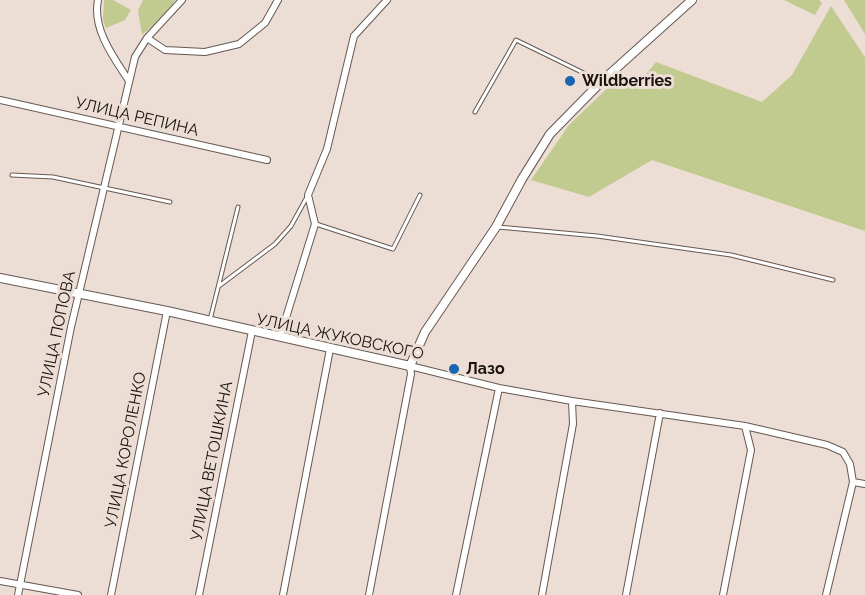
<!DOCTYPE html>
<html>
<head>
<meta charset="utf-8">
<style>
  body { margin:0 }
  canvas { display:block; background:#ecddd5 }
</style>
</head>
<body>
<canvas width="865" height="595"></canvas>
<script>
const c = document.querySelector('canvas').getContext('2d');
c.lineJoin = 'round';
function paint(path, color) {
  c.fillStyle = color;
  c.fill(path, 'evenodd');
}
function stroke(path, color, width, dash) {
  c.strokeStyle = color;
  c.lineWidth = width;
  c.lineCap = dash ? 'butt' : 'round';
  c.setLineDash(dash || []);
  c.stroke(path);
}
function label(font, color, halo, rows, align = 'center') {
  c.font = font + ' Raleway,sans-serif';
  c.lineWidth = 6;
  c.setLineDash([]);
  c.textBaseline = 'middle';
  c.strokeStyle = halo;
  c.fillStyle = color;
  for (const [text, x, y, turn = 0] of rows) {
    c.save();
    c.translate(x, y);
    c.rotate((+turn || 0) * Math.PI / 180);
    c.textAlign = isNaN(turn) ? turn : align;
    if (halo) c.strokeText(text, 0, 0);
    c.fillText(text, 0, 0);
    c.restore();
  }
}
const green = new Path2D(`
  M 104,0 L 113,0 L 131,10 L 125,20 L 106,28 L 103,20 Z
  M 143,0 L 175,0 L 165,15 L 142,35 L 138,10 Z
  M 784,0 L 819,0 L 822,3 L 815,15 Z
  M 844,0 L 865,0 L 865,34 Z
  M 831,6 L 865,57 L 865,231 L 652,160 L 589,197 L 531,180 L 569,125 L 619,77 L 639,83 L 656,62 L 762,102 L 792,75 Z`);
const service = new Path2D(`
  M 475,112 L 516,40 L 600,81
  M 12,175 L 53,177 L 170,202
  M 316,224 L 393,249 L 420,195
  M 498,227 L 597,236 L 731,255 L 833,280
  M 219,286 L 275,244 L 291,226 L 307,197
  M 210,320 L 238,207`);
const minor = new Path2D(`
  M 98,0 C 92,29 114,58 129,81
  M 147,38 L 165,50 L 205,52 L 239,44 L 265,23 L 278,0
  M 0,100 L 267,160
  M 280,337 L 315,224 L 308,195 L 327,149 L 354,36 L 387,0
  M 0,581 L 78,595
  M 18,595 L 71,327 L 135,57 L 147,38 L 182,0
  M 111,595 L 167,311
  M 199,595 L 252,331
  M 283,595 L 330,349
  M 369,595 L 411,374 L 410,366 L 499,388 L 572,401 L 745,426 L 827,445 L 843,452 L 850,464 L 853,482 L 865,484
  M 456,595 L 499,388
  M 542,595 L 573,424 L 572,401
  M 626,595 L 660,413
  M 723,595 L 751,450 L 745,426
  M 826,595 L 853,482`);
const tertiary = new Path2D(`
  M 0,278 L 167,311 L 410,366 L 425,332 L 496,227 L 522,179 L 550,134 L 602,81 L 692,0`);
const markers = [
  [570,81,6,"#1965b4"],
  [454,369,6,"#1965b4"]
];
const poiNames = [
  ["Wildberries",582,81],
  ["Лазо",466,369]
];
const streetNames = [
  ["УЛИЦА РЕПИНА",137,117,13],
  ["УЛИЦА ПОПОВА",57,334,-78],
  ["УЛИЦА ЖУКОВСКОГО",340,337,12],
  ["УЛИЦА КОРОЛЕНКО",126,450,-79],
  ["УЛИЦА ВЕТОШКИНА",212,461,-79]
];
paint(green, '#c2cb8f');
stroke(service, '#655952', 5);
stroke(minor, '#655952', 8);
stroke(tertiary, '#655952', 10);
stroke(service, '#fff', 3);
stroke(minor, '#fff', 6);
stroke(tertiary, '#fff', 8);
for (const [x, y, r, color] of markers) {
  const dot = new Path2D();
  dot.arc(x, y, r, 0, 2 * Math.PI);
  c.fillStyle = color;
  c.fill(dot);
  stroke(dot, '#ecddd5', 2);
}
label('bold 16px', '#17120f', '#ecddd5', poiNames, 'left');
label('16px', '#17120f', '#ecddd5', streetNames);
</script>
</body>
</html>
